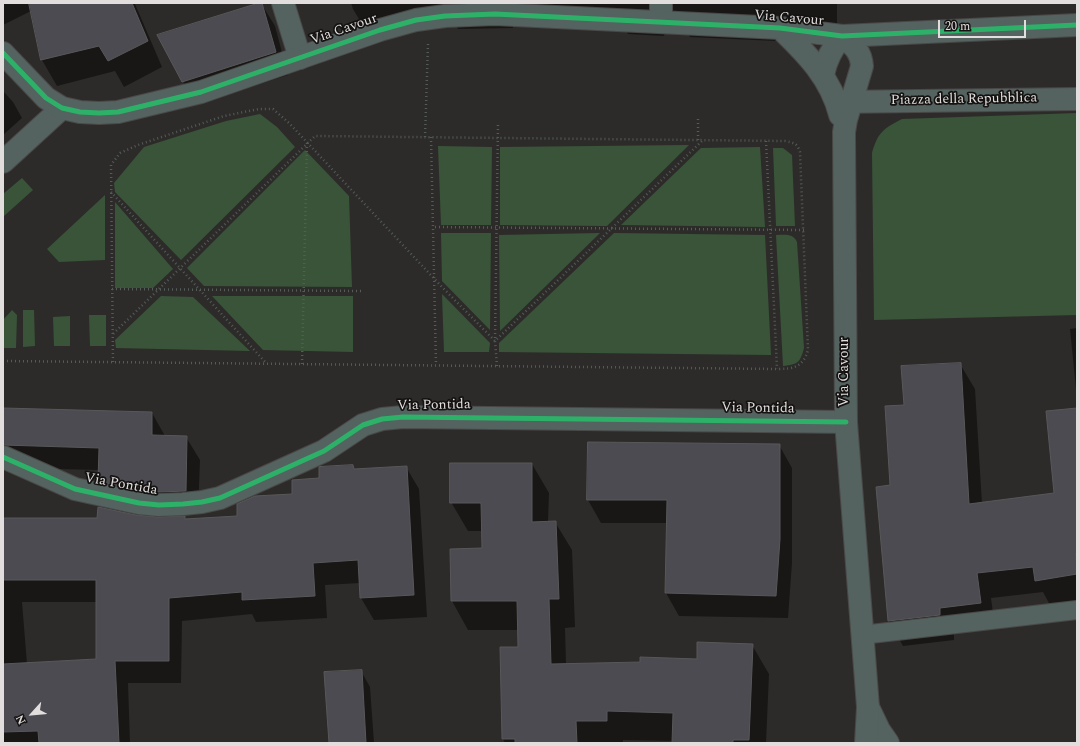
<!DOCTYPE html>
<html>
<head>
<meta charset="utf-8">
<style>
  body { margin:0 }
  #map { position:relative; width:1080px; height:746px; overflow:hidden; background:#2d2b29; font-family:Spectral,serif }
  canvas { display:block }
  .frame { position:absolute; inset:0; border:4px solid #e1dedd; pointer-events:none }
  .north { position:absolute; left:12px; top:694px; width:40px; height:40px; -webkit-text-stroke:3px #151312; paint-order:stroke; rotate:243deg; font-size:11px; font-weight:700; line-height:16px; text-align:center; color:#e1dedd }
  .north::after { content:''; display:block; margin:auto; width:14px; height:18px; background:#e1dedd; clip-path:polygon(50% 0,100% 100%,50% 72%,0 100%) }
  .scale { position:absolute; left:938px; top:20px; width:88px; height:18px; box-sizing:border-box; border:2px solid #e1dedd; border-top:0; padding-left:5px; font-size:12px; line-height:14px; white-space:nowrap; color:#e1dedd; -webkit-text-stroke:3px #151312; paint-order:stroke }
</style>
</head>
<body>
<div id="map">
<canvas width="1080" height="746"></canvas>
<div class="frame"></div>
<div class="north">N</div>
<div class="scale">20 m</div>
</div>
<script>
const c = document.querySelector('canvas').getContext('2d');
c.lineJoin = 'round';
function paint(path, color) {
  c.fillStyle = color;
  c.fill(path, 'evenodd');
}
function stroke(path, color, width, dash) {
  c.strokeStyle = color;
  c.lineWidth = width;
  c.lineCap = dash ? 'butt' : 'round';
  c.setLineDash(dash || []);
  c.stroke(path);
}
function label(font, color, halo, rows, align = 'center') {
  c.font = font + ' Spectral,serif';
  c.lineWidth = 3.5;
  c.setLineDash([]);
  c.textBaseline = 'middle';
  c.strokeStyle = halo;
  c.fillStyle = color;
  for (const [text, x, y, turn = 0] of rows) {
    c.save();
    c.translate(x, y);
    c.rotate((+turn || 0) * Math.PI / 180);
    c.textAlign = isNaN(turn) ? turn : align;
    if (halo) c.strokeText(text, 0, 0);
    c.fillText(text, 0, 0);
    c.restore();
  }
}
const green = new Path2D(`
  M 1077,113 L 1077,315 L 874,320 L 872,153 C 878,132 883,129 902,119 Z
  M 260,114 L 277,127 L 295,147 L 181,260 L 115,192 L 114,183 L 144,147 L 226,121 Z
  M 689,145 L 607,226 L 500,225 L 500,147 Z
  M 438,146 L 492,147 L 491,225 L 441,225 Z
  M 760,147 L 765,227 L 621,225 L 701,148 Z
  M 773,148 L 783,148 L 792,155 L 795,226 L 776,226 Z
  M 305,150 L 349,196 L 352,287 L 204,286 L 187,268 Z
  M 22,178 L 33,190 L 4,216 L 3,194 Z
  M 105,195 L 105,260 L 59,262 L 47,249 Z
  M 115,202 L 173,269 L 153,288 L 115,288 Z
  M 441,233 L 491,233 L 490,330 L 442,281 Z
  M 600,233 L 500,331 L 499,235 Z
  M 614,233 L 765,235 L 771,355 L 499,352 L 499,343 Z
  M 776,235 C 785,235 793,233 797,242 L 804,348 C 800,363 798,364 783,366 Z
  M 442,294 L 490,343 L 489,352 L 444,352 Z
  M 161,296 L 193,297 L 250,351 L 116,348 L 115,340 Z
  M 212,296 L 353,296 L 353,352 L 263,350 Z
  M 12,310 L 17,315 L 16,348 L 3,348 L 3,320 Z
  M 23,310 L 34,310 L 35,346 L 23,347 Z
  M 89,315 L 106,315 L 106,346 L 90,346 Z
  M 70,316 L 70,346 L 54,346 L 53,317 Z`);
const shadow = new Path2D(`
  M 3,3 L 136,3 L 135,4 L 162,67 L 124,87 L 115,71 L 57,86 L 42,60 L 31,11 L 3,25 Z
  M 261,3 L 275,26 L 288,75 L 196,105 L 158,35 Z
  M 351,3 L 837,3 L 837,48 L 797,42 L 690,37 L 679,18 L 666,24 L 664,36 L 628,34 L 619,17 L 510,10 L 513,28 L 458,29 L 447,10 L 369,36 L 353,9 Z
  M 3,91 L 13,102 L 22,118 L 3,135 Z
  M 1077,328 L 1077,399 L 1070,329 Z
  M 960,364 L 975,389 L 982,504 L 1055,494 L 1077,409 L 1077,601 L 1050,605 L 1043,592 L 991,598 L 995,628 L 954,633 L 954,640 L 903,646 L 889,621 L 877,488 L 891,486 L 905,406 Z
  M 3,409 L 152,413 L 165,436 L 186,437 L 200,460 L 198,514 L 173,515 L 112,504 L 99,481 L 99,470 L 14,468 L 3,448 Z
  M 779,445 L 792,468 L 792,563 L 788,618 L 679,616 L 666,593 L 668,523 L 601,523 L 588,500 Z
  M 532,464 L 549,493 L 548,522 L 555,522 L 572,550 L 575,627 L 565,628 L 566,664 L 698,660 L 752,645 L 769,674 L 766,743 L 673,743 L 673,741 L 623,740 L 623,743 L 505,743 L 503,739 L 520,648 L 519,630 L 468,630 L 452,601 L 483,549 L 482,531 L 468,531 L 451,502 Z
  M 406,467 L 419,489 L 427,617 L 374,620 L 361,598 L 360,583 L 325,585 L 327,618 L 256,622 L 252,614 L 182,621 L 181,683 L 128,683 L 130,743 L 3,743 L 3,519 L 98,519 L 136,516 L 158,518 L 185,517 L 186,520 L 238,517 L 293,495 L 320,479 L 354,470 ZM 22,602 L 97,602 L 97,660 L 27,664 Z
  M 361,671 L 370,687 L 374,743 L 330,743 Z`);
const building = new Path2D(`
  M 29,3 L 132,3 L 148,41 L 108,61 L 99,46 L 41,60 Z
  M 259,3 L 262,3 L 276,52 L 182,82 L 157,35 Z
  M 961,363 L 969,504 L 1054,493 L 1046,411 L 1077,408 L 1077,553 L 1076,553 L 1077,574 L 1035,581 L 1033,567 L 977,573 L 981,603 L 940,608 L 940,615 L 888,621 L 876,487 L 890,485 L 885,406 L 904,405 L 901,366 Z
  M 3,408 L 152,412 L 152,435 L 187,436 L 186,491 L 159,492 L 141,491 L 98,481 L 99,448 L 3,445 Z
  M 588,442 L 780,444 L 780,539 L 776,596 L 665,593 L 667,500 L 587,500 Z
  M 450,463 L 532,463 L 532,522 L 556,521 L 559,599 L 549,599 L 551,664 L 640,662 L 640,657 L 697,659 L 697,642 L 753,644 L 749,740 L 733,740 L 733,743 L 672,743 L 673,713 L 607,711 L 607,721 L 576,721 L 577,743 L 515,743 L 515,739 L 502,739 L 500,647 L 518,647 L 517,601 L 451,601 L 450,549 L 482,548 L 481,503 L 450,503 Z
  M 353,465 L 354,469 L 407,466 L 414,595 L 360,598 L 358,560 L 313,563 L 315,596 L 242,600 L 242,592 L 169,598 L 169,661 L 115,661 L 119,743 L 39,743 L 38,731 L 3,732 L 3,664 L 96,659 L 96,580 L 3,580 L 3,518 L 97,518 L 98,507 L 136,515 L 158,517 L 185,516 L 185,519 L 237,516 L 237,504 L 255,496 L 292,494 L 292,480 L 319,478 L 319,467 Z
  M 362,670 L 366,743 L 329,743 L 324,672 Z`);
const path = new Path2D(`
  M 698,119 L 698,140
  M 425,137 L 428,44
  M 431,137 L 436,365
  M 766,141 L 777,369
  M 111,192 L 266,363
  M 435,227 L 804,230
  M 112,289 L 362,291
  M 3,361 L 777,369 C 794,369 803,367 808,350 L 800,152 C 797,143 794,143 785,141 L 315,136 L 112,335
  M 113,362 L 111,165 L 120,153 L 138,145 L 224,116 L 259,109 L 273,109 L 289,123 L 442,287 L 495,341 L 702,141
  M 302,364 L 307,143
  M 497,366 L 495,341 L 498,122`);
const service = new Path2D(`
  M 862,635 L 1077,610`);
const minor = new Path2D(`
  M 283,3 L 300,58
  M 661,3 L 661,22
  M 3,162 L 62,108
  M 3,457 L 75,489 L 139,503 L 159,505 L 183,504 L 202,502 L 220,498 L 324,451 L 363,425 L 382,419 L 403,417 L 846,422
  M 868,707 L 879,730 L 888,743`);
const tertiary = new Path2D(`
  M 780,28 C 806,53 831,78 840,115
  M 842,36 C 853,45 861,51 862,66 L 846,120 L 844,132 L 846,422 L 868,707 L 866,743
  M 3,53 L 46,98 L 62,108 L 80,112 L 99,113 L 118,112 L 201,92 L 380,30 L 416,20 L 445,16 L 495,14 L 780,28 L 842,36 L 1077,25
  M 823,75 C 826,59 832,48 842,36
  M 837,102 L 1077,99`);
const cycleway = new Path2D(`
  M 3,53 L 46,98 L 62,108 L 80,112 L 99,113 L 118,112 L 201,92 L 380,30 L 416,20 L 445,16 L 495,14 L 780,28 L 842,36 L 1077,25
  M 3,457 L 75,489 L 139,503 L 159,505 L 183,504 L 202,502 L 220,498 L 324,451 L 363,425 L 382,419 L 403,417 L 846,422`);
const streetNames = [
  ["Via Cavour",789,19,5],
  ["Via Cavour",344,30,-19],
  ["Piazza della Repubblica",964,100,-1],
  ["Via Cavour",845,372,-90],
  ["Via Pontida",434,406,-1],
  ["Via Pontida",758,409,1],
  ["Via Pontida",121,485,10]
];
paint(green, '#3a5439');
paint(shadow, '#0007');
paint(building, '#4c4b52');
stroke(building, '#585858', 1);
stroke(service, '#494847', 20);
stroke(minor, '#494847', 24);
stroke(tertiary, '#494847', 24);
stroke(path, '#535c59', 2.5, [1, 3]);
stroke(service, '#546260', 18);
stroke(minor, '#546260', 22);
stroke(tertiary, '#546260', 22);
stroke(cycleway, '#2db169', 5);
label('14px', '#e1dedd', '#151312', streetNames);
</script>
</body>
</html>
